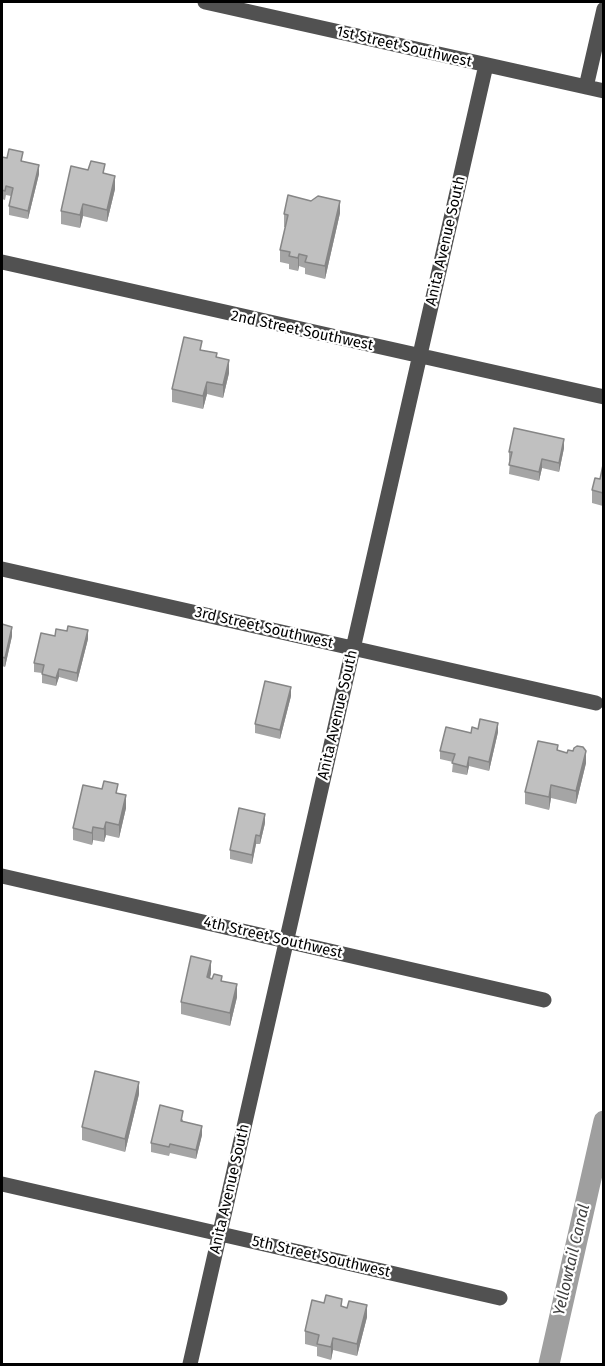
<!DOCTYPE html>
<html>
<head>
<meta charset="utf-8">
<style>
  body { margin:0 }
  #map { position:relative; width:605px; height:1366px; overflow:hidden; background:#fff; font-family:"Fira Sans",sans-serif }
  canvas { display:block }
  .frame { position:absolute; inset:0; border:3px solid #000; pointer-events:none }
</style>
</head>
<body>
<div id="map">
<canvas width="605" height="1366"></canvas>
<div class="frame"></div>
</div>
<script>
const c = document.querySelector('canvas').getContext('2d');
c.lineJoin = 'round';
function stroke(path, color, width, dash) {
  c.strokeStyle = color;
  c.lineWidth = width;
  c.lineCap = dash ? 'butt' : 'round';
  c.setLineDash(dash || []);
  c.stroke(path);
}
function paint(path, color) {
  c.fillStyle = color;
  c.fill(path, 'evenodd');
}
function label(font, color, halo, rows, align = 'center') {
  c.font = font + ' "Fira Sans",sans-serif';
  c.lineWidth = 4.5;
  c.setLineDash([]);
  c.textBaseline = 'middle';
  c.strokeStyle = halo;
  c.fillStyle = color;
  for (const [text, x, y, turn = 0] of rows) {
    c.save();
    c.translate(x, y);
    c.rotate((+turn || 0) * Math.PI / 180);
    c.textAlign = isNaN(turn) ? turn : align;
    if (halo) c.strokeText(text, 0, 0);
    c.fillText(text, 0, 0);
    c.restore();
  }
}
const canal = new Path2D(`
  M 549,1364 L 604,1121`);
const minor = new Path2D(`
  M 205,2 L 604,91
  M 586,87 L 604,9
  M 2,262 L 604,397
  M 2,569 L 596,703
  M 2,876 L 544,1000
  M 2,1184 L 500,1298
  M 190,1364 L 486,65`);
const wall = new Path2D(`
  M 2,157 L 23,162 L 39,174 L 28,219 L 9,215 L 9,206 L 11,196 L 6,195 L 5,200 L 2,199 Z
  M 105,174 L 115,189 L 107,222 L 83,216 L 80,228 L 61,224 L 61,211 Z
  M 340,213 L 325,279 L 305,274 L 305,268 L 299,266 L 298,271 L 289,269 L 289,264 L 280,262 L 280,250 L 286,227 L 284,227 L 284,214 Z
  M 202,350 L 217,357 L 229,373 L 223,398 L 207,394 L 203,409 L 172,402 L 172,389 Z
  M 564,448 L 559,472 L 542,468 L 539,481 L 509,474 L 510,461 L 509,460 L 509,452 Z
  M 603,465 L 603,506 L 592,503 L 592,490 L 600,479 Z
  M 2,624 L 12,636 L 5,667 L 2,666 Z
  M 55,636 L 88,639 L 77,682 L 59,677 L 56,686 L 42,683 L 42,673 L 34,672 L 34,663 Z
  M 291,696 L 280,739 L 255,733 L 255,724 Z
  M 498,732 L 489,771 L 469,766 L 467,775 L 452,772 L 453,762 L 440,759 L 440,751 L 471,733 Z
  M 558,751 L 586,763 L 576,804 L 551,798 L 549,810 L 525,804 L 525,792 Z
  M 118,793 L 126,808 L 119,838 L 106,835 L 104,842 L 93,840 L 92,845 L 73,840 L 73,828 Z
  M 265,823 L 260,844 L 256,844 L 252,864 L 230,859 L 230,850 Z
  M 211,973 L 210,978 L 222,981 L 237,997 L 230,1026 L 181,1014 L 181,1002 Z
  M 139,1094 L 125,1152 L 82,1140 L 82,1127 Z
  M 183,1119 L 183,1122 L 202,1135 L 196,1159 L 170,1153 L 169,1156 L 151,1152 L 151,1143 Z
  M 342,1307 L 367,1317 L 357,1356 L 333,1350 L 331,1360 L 317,1356 L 317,1347 L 305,1344 L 305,1331 Z`);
const shadedWall = new Path2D(`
  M 39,165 L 39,174 L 28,219 L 28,211 Z
  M 115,176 L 115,189 L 107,222 L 107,210 Z
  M 340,201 L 340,213 L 325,279 L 325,266 Z
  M 83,204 L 83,216 L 80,228 L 80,215 Z
  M 299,254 L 299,266 L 298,271 L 298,258 Z
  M 229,360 L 229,373 L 223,398 L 223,385 Z
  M 207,382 L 207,394 L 203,409 L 203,396 Z
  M 564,439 L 564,448 L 559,472 L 559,463 Z
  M 542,459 L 542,468 L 539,481 L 539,472 Z
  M 12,627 L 12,636 L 5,667 L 5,658 Z
  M 88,630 L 88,639 L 77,682 L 77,673 Z
  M 59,669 L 59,677 L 56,686 L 56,678 Z
  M 291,687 L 291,696 L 280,739 L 280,730 Z
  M 498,723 L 498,732 L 489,771 L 489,762 Z
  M 586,751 L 586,763 L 576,804 L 576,791 Z
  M 469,757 L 469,766 L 467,775 L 467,767 Z
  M 551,785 L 551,798 L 549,810 L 549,797 Z
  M 126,795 L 126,808 L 119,838 L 119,825 Z
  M 265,814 L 265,823 L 260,844 L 260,836 Z
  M 106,822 L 106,835 L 104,842 L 104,829 Z
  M 93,827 L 93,840 L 92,845 L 92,833 Z
  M 256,835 L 256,844 L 252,864 L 252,855 Z
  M 211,961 L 211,973 L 207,990 L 207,977 Z
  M 237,984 L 237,997 L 230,1026 L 230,1013 Z
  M 139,1082 L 139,1094 L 125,1152 L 125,1139 Z
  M 202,1126 L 202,1135 L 196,1159 L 196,1150 Z
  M 367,1305 L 367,1317 L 357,1356 L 357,1344 Z
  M 333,1338 L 333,1350 L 331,1360 L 331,1347 Z`);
const building = new Path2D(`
  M 9,149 L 23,152 L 21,161 L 39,165 L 28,211 L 9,206 L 13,188 L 6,186 L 5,191 L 2,190 L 2,157 L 7,158 Z
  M 91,161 L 105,164 L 103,173 L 115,176 L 107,210 L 83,204 L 80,215 L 61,211 L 71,166 L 88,170 Z
  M 288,195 L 311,201 L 318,196 L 340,201 L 325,266 L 305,262 L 307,256 L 299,254 L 298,258 L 289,256 L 290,252 L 280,250 L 288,215 L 284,214 Z
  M 184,337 L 202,341 L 200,350 L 217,353 L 216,357 L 229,360 L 223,385 L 207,382 L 203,396 L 172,389 Z
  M 514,428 L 564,439 L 559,463 L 542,459 L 539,472 L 509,465 L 512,452 L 509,452 Z
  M 603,465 L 603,493 L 592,490 L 595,478 L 600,479 Z
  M 2,624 L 12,627 L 5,658 L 2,657 Z
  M 68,626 L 88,630 L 77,673 L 59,669 L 56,678 L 42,674 L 44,665 L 34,663 L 41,633 L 55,636 L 56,629 L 67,631 Z
  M 265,681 L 291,687 L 280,730 L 255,724 Z
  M 480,719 L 498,723 L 489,762 L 469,757 L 467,767 L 452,763 L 455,754 L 440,751 L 446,727 L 471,733 L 472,727 L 478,729 Z
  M 538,741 L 558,745 L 557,750 L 567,753 L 568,750 L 573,751 L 574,748 L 577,746 L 583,747 L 586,751 L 576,791 L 551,785 L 549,797 L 525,792 Z
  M 104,781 L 118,784 L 116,793 L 126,795 L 119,825 L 106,822 L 104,829 L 93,827 L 92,833 L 73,828 L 83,785 L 102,789 Z
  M 239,808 L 265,814 L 260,836 L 256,835 L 252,855 L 230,850 Z
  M 191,956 L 211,961 L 207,977 L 212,979 L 214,974 L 222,976 L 221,981 L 237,984 L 230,1013 L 181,1002 Z
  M 95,1071 L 139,1082 L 125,1139 L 82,1127 Z
  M 160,1105 L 183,1111 L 181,1121 L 202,1126 L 196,1150 L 170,1144 L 169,1147 L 151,1143 Z
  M 326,1295 L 342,1299 L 341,1306 L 347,1308 L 349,1301 L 367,1305 L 357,1344 L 333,1338 L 331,1347 L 317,1344 L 319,1335 L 305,1331 L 312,1300 L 324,1303 Z`);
const streetNames = [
  ["1st Street Southwest",404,47,13],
  ["Anita Avenue South",446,241,-77],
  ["2nd Street Southwest",302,331,12],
  ["3rd Street Southwest",264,628,13],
  ["Anita Avenue South",338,715,-77],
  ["4th Street Southwest",273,938,13],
  ["Anita Avenue South",230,1189,-77],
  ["5th Street Southwest",321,1257,13]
];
const waterNames = [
  ["Yellowtail Canal",572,1260,-77]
];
stroke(canal, '#9f9f9f', 21);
stroke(minor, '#515151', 15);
paint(wall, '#a5a5a5');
paint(shadedWall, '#868686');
paint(building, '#c0c0c0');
stroke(building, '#868686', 1.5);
label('15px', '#000', '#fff', streetNames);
label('italic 16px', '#404040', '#fff', waterNames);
</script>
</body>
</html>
